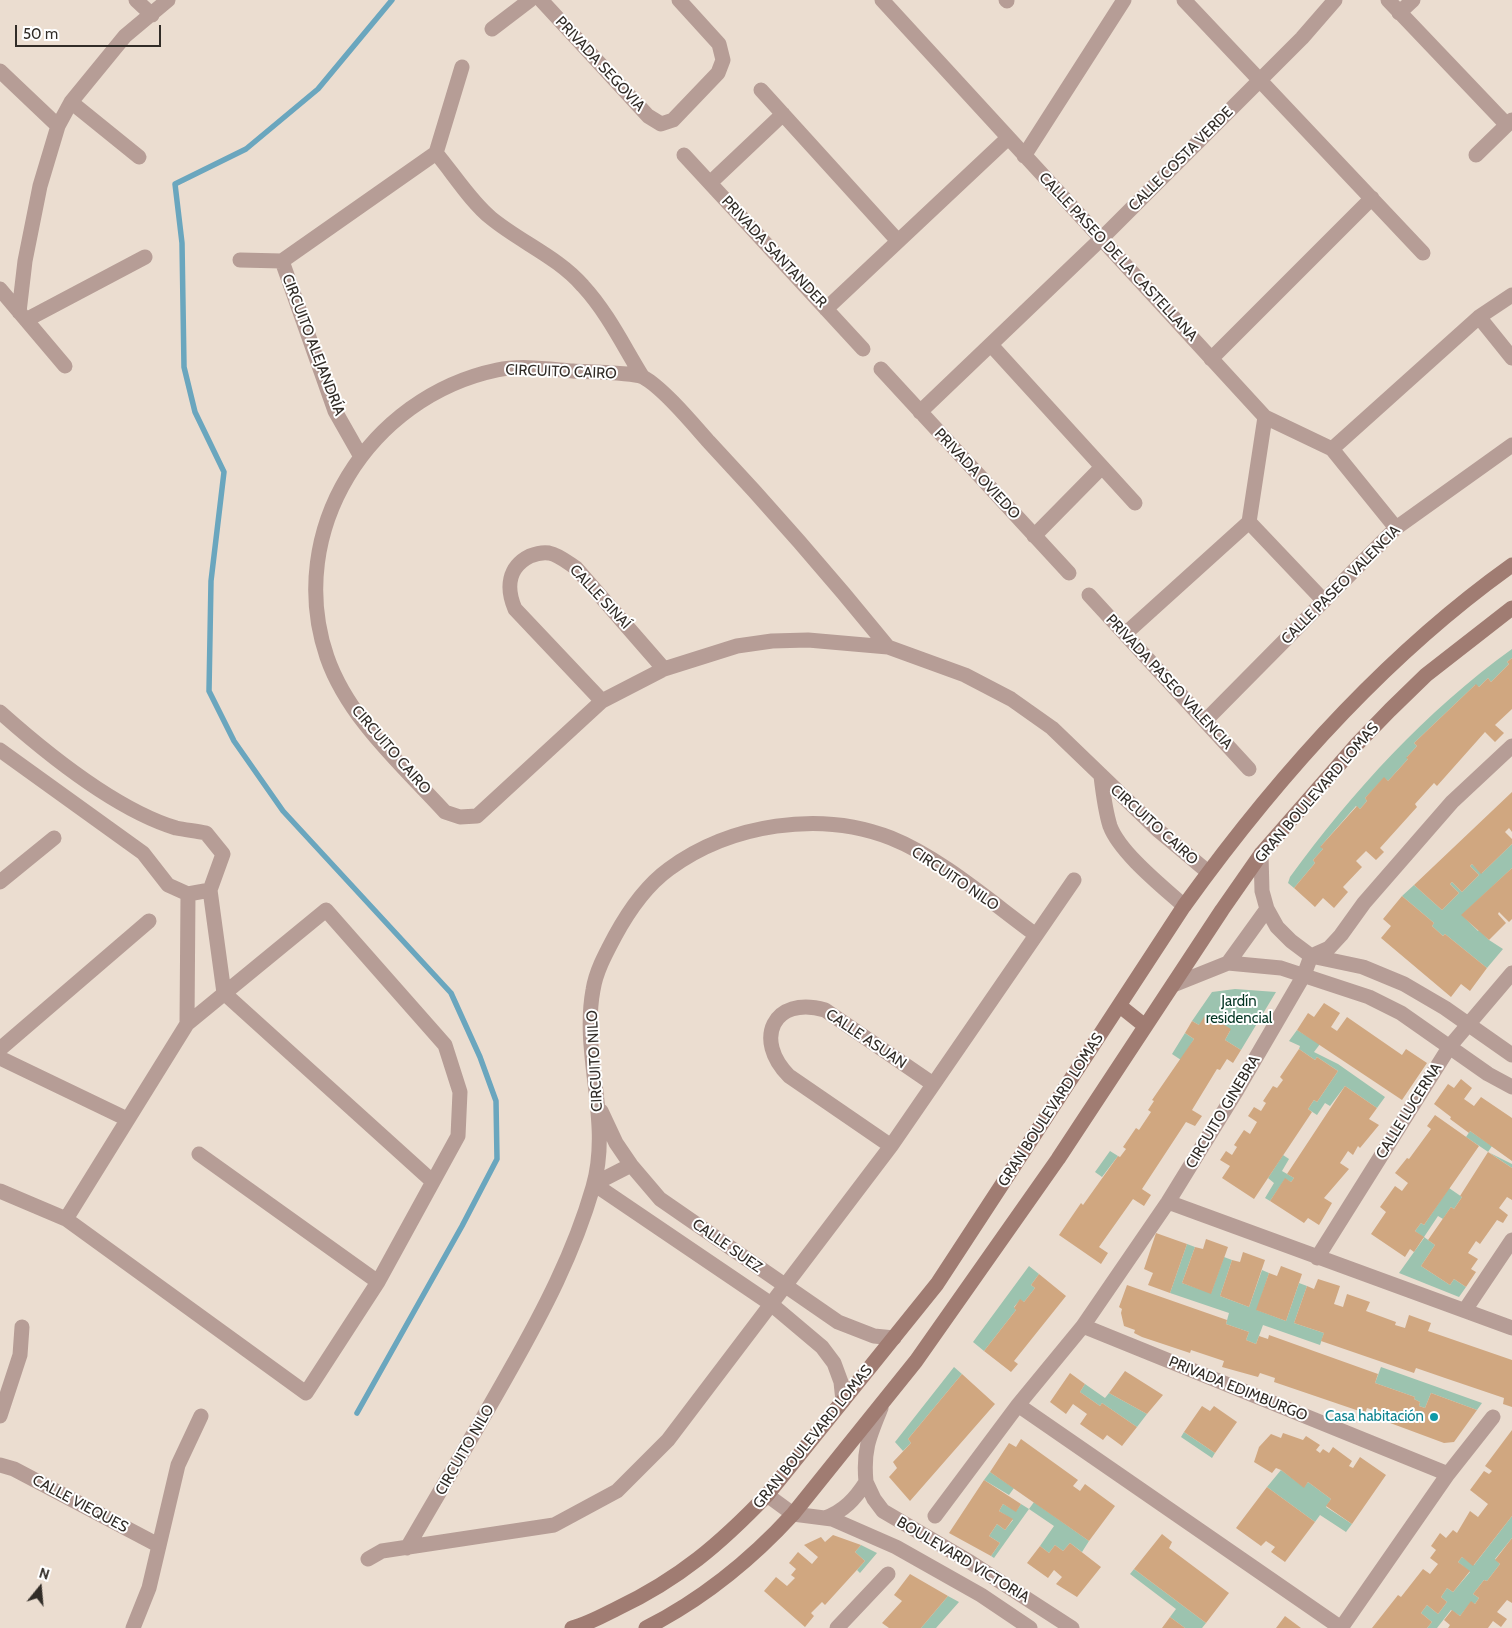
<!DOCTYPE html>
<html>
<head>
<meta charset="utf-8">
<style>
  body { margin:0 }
  #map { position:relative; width:1512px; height:1628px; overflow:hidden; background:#ebddd0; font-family:Cabin,sans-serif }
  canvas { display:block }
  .north { position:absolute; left:15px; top:1563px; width:50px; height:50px; -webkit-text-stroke:4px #fff; paint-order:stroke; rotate:17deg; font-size:14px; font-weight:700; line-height:20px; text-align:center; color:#312c27 }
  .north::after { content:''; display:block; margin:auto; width:18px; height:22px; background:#312c27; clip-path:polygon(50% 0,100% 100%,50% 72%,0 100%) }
  .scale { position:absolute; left:15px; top:25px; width:146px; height:22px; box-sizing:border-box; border:2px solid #312c27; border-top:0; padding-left:6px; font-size:15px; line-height:18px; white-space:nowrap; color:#312c27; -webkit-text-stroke:4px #fff; paint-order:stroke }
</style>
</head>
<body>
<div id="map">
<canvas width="1512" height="1628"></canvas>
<div class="north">N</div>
<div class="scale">50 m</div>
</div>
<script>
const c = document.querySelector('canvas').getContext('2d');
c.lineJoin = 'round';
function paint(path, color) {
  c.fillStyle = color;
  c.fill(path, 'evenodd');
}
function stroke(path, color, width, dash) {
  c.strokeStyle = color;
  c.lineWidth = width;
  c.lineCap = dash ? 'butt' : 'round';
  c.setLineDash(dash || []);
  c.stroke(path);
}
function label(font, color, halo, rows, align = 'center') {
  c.font = font + ' Cabin,sans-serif';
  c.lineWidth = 4;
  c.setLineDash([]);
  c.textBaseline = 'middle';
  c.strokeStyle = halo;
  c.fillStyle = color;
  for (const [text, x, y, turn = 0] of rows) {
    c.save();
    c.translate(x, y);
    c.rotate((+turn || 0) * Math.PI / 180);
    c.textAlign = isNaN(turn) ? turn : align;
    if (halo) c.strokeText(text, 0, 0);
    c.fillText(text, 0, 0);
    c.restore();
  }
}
const green = new Path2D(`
  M 1512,649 L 1512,658 L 1507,662 L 1509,664 L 1491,682 L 1488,678 L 1479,687 L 1475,685 L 1414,743 L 1417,746 L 1407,757 L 1408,759 L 1388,781 L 1384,778 L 1365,798 L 1367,801 L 1360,809 L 1356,806 L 1321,846 L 1323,849 L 1313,860 L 1315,863 L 1294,888 L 1288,883 L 1290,877 C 1353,791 1426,711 1512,649 Z
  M 1512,844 L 1512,868 L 1462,915 L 1478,931 L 1479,930 L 1489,940 L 1503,949 L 1487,968 L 1445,934 L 1443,936 L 1432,926 L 1434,923 L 1402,896 L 1414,885 L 1442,910 L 1459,893 L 1450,884 L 1452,882 L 1462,892 L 1479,875 L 1470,866 L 1472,864 L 1482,873 Z
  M 1235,989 L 1276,992 L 1241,1050 L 1225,1040 L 1230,1031 L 1199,1025 L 1192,1021 L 1212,992 Z
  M 1297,1030 L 1320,1044 L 1314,1052 L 1338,1064 L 1385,1097 L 1377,1108 L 1345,1086 L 1330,1106 L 1325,1103 L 1317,1115 L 1308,1109 L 1314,1100 L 1317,1102 L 1338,1071 L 1317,1057 L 1315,1060 L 1299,1049 L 1300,1046 L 1289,1041 Z
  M 1185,1033 L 1194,1039 L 1181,1060 L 1172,1054 Z
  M 1470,1131 L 1492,1146 L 1488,1152 L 1512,1164 L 1512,1168 L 1466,1137 Z
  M 1110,1151 L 1118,1156 L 1102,1177 L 1095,1172 Z
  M 1283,1155 L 1289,1159 L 1282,1171 L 1294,1178 L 1291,1182 L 1285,1179 L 1270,1201 L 1265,1198 L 1274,1183 L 1268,1178 Z
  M 1449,1188 L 1462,1197 L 1454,1209 L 1451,1207 L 1443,1219 L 1438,1216 L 1424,1237 L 1435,1245 L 1421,1266 L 1450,1285 L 1454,1279 L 1466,1287 L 1459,1297 L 1399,1273 L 1424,1238 L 1415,1231 L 1421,1223 L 1424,1225 Z
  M 1187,1244 L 1195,1247 L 1182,1283 L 1211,1293 L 1224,1257 L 1232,1260 L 1220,1296 L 1249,1307 L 1262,1270 L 1269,1273 L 1257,1310 L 1286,1321 L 1299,1283 L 1307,1286 L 1294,1323 L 1324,1333 L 1320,1345 L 1263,1325 L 1256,1344 L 1246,1340 L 1249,1332 L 1226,1324 L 1229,1313 L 1170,1293 Z
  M 1029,1266 L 1039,1274 L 1031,1285 L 1035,1288 L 1024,1302 L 1020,1300 L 1014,1307 L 1016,1310 L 984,1351 L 973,1342 Z
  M 954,1367 L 962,1374 L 908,1439 L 911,1443 L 903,1451 L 895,1442 Z
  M 1381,1367 L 1482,1403 L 1477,1410 L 1431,1393 L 1425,1408 L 1419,1406 L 1420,1402 L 1414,1399 L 1415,1397 L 1375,1383 Z
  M 1085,1384 L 1105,1398 L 1109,1393 L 1147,1414 L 1137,1427 L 1102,1403 L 1100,1406 L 1080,1392 Z
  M 1184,1432 L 1215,1453 L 1212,1458 L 1181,1437 Z
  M 1281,1470 L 1304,1487 L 1308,1482 L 1331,1499 L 1326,1507 L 1352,1524 L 1346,1532 L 1320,1515 L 1315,1522 L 1267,1487 Z
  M 990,1472 L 1014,1488 L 1009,1495 L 984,1480 Z
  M 1034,1502 L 1089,1541 L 1082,1552 L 1070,1543 L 1063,1551 L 1055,1545 L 1049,1553 L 1040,1546 L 1054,1526 L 1029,1509 L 994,1558 L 991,1556 L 1000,1543 L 989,1536 L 997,1524 L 1005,1530 L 1013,1520 L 999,1511 L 1003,1504 L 1016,1511 L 1021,1504 L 1029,1509 Z
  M 1512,1516 L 1512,1538 L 1495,1559 L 1500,1564 L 1487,1581 L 1484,1580 L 1473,1594 L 1479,1598 L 1475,1604 L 1471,1602 L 1460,1616 L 1451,1610 L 1437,1628 L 1427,1628 L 1432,1622 L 1421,1613 L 1427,1605 L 1438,1614 L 1447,1602 L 1441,1597 L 1447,1588 L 1453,1592 L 1470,1572 L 1458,1562 L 1462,1557 L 1474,1565 Z
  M 861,1545 L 877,1553 L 860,1573 L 857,1570 L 865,1561 L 855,1552 Z
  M 1134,1569 L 1206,1623 L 1202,1628 L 1185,1628 L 1170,1617 L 1176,1609 L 1130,1574 Z
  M 948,1596 L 959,1602 L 936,1628 L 921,1628 Z`);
const stream = new Path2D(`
  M 357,1413 L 462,1226 L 497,1159 L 496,1101 L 480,1057 L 451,993 L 283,811 L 234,741 L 209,691 L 211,581 L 224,472 L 195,412 L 184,367 L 182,243 L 175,184 L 246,149 L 318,89 L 392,0`);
const building = new Path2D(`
  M 1512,658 L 1512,709 L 1495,725 L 1504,733 L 1495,742 L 1485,732 L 1437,786 L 1434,783 L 1415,804 L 1417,807 L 1380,848 L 1384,852 L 1376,860 L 1366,851 L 1356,861 L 1362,867 L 1343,887 L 1348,892 L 1334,908 L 1323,898 L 1315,907 L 1294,888 L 1315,863 L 1313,860 L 1323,849 L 1320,847 L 1357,806 L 1360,809 L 1367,801 L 1365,798 L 1384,777 L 1388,781 L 1408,759 L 1406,758 L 1417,746 L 1414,743 L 1476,684 L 1479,687 L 1488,678 L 1491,682 L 1509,664 L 1507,662 Z
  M 1512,792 L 1512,832 L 1509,828 L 1505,832 L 1512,839 L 1512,844 L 1481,874 L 1472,864 L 1470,866 L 1479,875 L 1462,892 L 1452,882 L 1450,884 L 1459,893 L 1442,910 L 1414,885 Z
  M 1512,868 L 1512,919 L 1509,922 L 1499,912 L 1498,914 L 1506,923 L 1489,940 L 1461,915 Z
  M 1402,896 L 1434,923 L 1432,926 L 1443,936 L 1445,934 L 1487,968 L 1470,991 L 1461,984 L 1451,997 L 1381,938 L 1391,926 L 1383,919 Z
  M 1324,1003 L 1340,1013 L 1331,1027 L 1337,1031 L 1347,1017 L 1402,1055 L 1406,1049 L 1427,1063 L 1402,1100 L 1297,1030 L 1308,1013 L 1314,1017 Z
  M 1206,1014 L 1231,1029 L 1225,1040 L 1241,1050 L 1233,1063 L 1227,1059 L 1220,1070 L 1217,1069 L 1192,1110 L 1202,1116 L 1195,1126 L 1186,1122 L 1142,1189 L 1151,1195 L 1144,1206 L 1133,1199 L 1099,1247 L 1108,1253 L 1101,1264 L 1059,1235 L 1081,1203 L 1083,1205 L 1118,1156 L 1120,1157 L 1126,1149 L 1123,1147 L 1136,1128 L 1139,1130 L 1151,1112 L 1148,1110 L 1154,1101 L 1152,1100 L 1194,1039 L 1185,1033 L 1192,1021 L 1199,1025 Z
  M 1299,1049 L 1315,1060 L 1317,1057 L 1338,1071 L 1317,1102 L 1314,1100 L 1308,1109 L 1312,1112 L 1254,1199 L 1222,1178 L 1230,1166 L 1220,1160 L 1226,1151 L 1232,1155 L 1237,1147 L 1234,1145 L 1244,1130 L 1250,1134 L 1257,1122 L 1248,1116 L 1254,1107 L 1261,1111 L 1266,1103 L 1263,1101 L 1273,1086 L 1277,1088 L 1283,1080 L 1280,1077 Z
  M 1461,1079 L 1472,1088 L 1464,1099 L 1474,1106 L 1481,1097 L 1512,1118 L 1512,1161 L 1470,1131 L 1469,1133 L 1450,1119 L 1451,1117 L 1434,1104 L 1448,1084 L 1454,1088 Z
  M 1345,1086 L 1377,1108 L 1369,1119 L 1379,1125 L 1360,1148 L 1358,1146 L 1353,1155 L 1348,1151 L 1340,1163 L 1349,1169 L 1324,1198 L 1332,1203 L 1319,1225 L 1308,1218 L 1304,1223 L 1270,1201 L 1285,1178 L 1291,1182 L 1294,1178 L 1287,1174 Z
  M 1435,1115 L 1479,1146 L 1424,1225 L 1421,1223 L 1415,1231 L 1424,1237 L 1414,1252 L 1410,1249 L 1405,1257 L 1371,1234 L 1386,1212 L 1380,1207 L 1395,1186 L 1402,1191 L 1408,1183 L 1395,1173 L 1407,1158 L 1409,1159 L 1431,1129 L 1427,1126 Z
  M 1488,1152 L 1512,1168 L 1512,1200 L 1507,1197 L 1499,1208 L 1508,1215 L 1503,1223 L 1497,1220 L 1480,1244 L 1476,1241 L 1468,1253 L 1478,1259 L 1471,1269 L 1476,1272 L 1466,1287 L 1454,1279 L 1450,1285 L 1421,1266 L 1435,1245 L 1428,1240 L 1451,1207 L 1454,1209 L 1462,1197 L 1460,1196 Z
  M 1156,1233 L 1187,1244 L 1170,1293 L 1148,1285 L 1153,1273 L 1144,1269 Z
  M 1206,1239 L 1228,1247 L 1211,1294 L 1182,1283 L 1195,1247 L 1203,1249 Z
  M 1243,1252 L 1265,1260 L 1249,1307 L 1220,1296 L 1232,1260 L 1240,1262 Z
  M 1281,1266 L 1302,1274 L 1286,1321 L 1256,1310 L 1269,1273 L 1277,1276 Z
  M 1039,1274 L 1066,1296 L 1014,1361 L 1018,1364 L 1011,1372 L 984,1351 L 1016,1310 L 1014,1308 L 1020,1299 L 1024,1302 L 1035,1288 L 1031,1285 Z
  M 1318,1279 L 1340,1286 L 1334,1304 L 1343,1307 L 1347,1294 L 1370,1302 L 1366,1311 L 1396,1322 L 1395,1325 L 1405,1328 L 1409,1315 L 1431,1323 L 1428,1331 L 1512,1360 L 1512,1407 L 1503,1404 L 1504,1398 L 1445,1378 L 1416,1368 L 1414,1373 L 1321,1341 L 1324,1333 L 1294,1323 L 1307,1286 L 1314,1289 Z
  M 1127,1285 L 1227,1320 L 1226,1324 L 1249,1332 L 1246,1340 L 1256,1344 L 1259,1336 L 1268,1339 L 1269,1335 L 1378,1374 L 1375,1383 L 1415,1397 L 1414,1399 L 1420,1402 L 1419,1406 L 1425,1408 L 1431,1393 L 1477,1410 L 1454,1442 L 1444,1443 L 1374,1417 L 1376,1411 L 1367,1408 L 1365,1413 L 1274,1382 L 1275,1378 L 1260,1373 L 1258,1377 L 1222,1367 L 1224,1361 L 1191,1350 L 1190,1353 L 1142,1337 L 1134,1333 L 1135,1330 L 1124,1326 L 1121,1313 L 1122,1309 L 1119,1307 Z
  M 1125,1371 L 1163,1395 L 1147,1414 L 1109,1393 Z
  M 1070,1373 L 1085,1384 L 1080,1392 L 1100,1406 L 1102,1403 L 1137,1427 L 1122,1446 L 1107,1435 L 1103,1440 L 1080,1424 L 1087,1414 L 1073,1404 L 1066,1414 L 1050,1402 Z
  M 962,1374 L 995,1404 L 910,1501 L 889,1477 L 897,1468 L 893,1462 L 911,1443 L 908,1439 L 918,1427 Z
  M 1202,1406 L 1210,1411 L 1214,1406 L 1237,1422 L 1215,1453 L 1184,1432 Z
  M 1512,1430 L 1512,1516 L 1473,1566 L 1462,1557 L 1458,1562 L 1470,1571 L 1453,1592 L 1447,1588 L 1441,1597 L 1447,1602 L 1438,1614 L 1427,1605 L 1421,1613 L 1432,1622 L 1427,1628 L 1372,1628 L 1398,1595 L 1401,1597 L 1423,1569 L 1430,1574 L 1438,1564 L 1430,1558 L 1436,1550 L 1431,1546 L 1440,1533 L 1446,1538 L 1453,1530 L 1457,1533 L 1470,1511 L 1478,1517 L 1488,1504 L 1470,1490 L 1484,1471 L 1489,1474 L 1492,1471 L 1485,1466 Z
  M 1283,1433 L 1303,1440 L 1306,1436 L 1320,1445 L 1316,1450 L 1320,1453 L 1323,1449 L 1329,1453 L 1333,1447 L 1352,1461 L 1349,1466 L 1353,1468 L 1360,1457 L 1386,1475 L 1352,1524 L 1326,1506 L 1331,1499 L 1308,1482 L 1304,1488 L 1281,1470 L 1276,1468 L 1272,1473 L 1254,1462 L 1259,1447 L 1271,1434 L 1281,1438 Z
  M 1021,1439 L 1078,1480 L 1073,1486 L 1080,1491 L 1085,1484 L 1115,1506 L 1089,1541 L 990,1472 L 1009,1443 L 1016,1447 Z
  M 984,1480 L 1021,1504 L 1016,1512 L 1003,1504 L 999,1511 L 1013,1519 L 1005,1530 L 997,1524 L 989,1536 L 1000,1543 L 991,1556 L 949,1533 Z
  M 1267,1487 L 1315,1522 L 1285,1562 L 1271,1552 L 1275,1547 L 1266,1541 L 1261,1546 L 1236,1528 Z
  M 1162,1534 L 1172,1542 L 1169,1548 L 1229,1593 L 1206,1623 L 1134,1569 Z
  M 833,1535 L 861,1545 L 855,1552 L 865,1561 L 825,1605 L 822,1602 L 811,1613 L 814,1616 L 805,1627 L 764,1591 L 776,1577 L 787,1586 L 795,1578 L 791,1575 L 796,1569 L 789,1563 L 798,1552 L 812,1564 L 818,1557 L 804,1545 L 821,1537 L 825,1542 Z
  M 1512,1538 L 1512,1603 L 1507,1600 L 1497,1612 L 1507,1619 L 1501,1627 L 1493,1621 L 1488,1628 L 1448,1628 L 1450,1625 L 1444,1620 L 1452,1610 L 1460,1616 L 1471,1601 L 1475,1604 L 1479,1598 L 1473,1594 L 1484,1580 L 1487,1581 L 1500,1564 L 1495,1560 Z
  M 1070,1543 L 1101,1567 L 1077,1597 L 1056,1584 L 1062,1577 L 1054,1570 L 1048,1578 L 1027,1563 L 1040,1546 L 1049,1553 L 1055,1545 L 1063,1551 Z
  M 910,1574 L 948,1596 L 921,1628 L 889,1628 L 882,1623 L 902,1601 L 894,1595 Z
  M 1285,1616 L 1301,1628 L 1276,1628 Z
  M 1170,1617 L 1185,1628 L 1162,1628 Z`);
const street = new Path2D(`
  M 136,0 L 152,15
  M 541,0 L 648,116 L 661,124 L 673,120 L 718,73 L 723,60 L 719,44 L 679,0
  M 882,0 L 1265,417 L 1332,449 L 1396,528
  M 1006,0 L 1007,1
  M 1184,0 L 1423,253
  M 1388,0 L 1507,125
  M 1399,13 L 1413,0
  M 492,29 L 530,0
  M 0,71 L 58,126
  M 761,90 L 898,241
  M 71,102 L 139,157
  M 436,153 C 453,173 471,202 491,218 C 520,242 558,257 583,286 C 607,312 623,345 642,376
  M 684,155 L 863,349
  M 1476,155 L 1512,120
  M 1024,156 L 1124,0
  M 710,183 L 783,114
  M 240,260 L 282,261 L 436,153 L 462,67
  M 282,261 L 335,411 L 360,455
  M 0,289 L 65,366
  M 826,309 L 1008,138
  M 19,312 L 25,261 L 40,186 L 58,126 L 71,102 L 125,36 L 168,0
  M 1479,317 L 1512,358
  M 26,320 L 145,257
  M 991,345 L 1135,503
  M 1211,359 L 1372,198
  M 881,369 L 1069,573
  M 920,412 L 1101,239 L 1302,38 L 1335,0
  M 1332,449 L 1479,317 L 1512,295
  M 1249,522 L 1324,601
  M 1034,536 L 1102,467
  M 1089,595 L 1249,769
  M 1125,634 L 1249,522 L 1265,417
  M 888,647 C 831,577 771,508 709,442 C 693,424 663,388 643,377 C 633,372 586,372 573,371 C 548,369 521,365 497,370 C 369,397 284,531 327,657 C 348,718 403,766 445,812 L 460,817 L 477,816 L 602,701 L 664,669 L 737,646 L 772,641 L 808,640 L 888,647 L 965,675 L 1011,699 L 1052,728 L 1159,831 L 1208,872
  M 602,701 L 515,609 C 506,588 508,567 530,556 C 535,554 542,552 549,553 C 559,555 567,562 576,568 L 664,669
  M 0,712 C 46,753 117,810 176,828 C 186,830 197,831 206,833 L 223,854 L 210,890 L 188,894 L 168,885 L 143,853 L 0,750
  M 1205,721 L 1396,528 L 1512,445
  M 1101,776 C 1103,793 1105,810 1110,826 C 1120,853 1163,887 1184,906
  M 1261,854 L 1262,891 L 1267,909 L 1277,927 L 1291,941 L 1311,956 L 1363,967 L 1404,984 L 1445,1008 L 1512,1055
  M 0,882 L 54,838
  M 210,890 L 224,993 L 432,1181
  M 1228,963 L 1267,909
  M 1173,985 L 1228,963 L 1281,968 L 1369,997 L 1401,1013 L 1488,1074 L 1512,1087
  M 187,1024 L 326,910 L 445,1045 L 460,1092 L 458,1136 L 378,1282 L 306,1393 L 66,1219 L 187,1024 L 188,894
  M 0,1049 L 149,921
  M 0,1058 L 127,1119
  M 601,1111 L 616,1143 L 631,1165 L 660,1199 L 838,1322 L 874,1336 L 894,1338
  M 891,1146 L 789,1076 C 753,1040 773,995 825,1010 L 933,1084
  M 199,1154 L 378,1282
  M 594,1184 L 771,1304 L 822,1347 L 834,1363 L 841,1382 L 843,1401
  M 594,1184 L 631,1165
  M 0,1191 L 66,1219
  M 1168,1202 L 1512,1328
  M 1317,1258 L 1450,1046 L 1512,973
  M 1465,1310 L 1512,1240
  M 1083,1326 L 1448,1474
  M 1018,1405 L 1341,1628
  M 0,1416 L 20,1355 L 22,1327
  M 0,1465 L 14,1469 L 158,1545
  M 866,1482 L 874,1499 L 883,1511 L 970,1562 L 1072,1628
  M 767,1495 L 793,1514 L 832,1519 L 896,1547 L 981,1595 L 1030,1628
  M 935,1516 L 1018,1405 L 1083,1326 L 1168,1202 L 1237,1090 L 1304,975 L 1311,956 L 1329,948 L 1341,935 L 1364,903 L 1452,802 L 1512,746
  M 825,1518 C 844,1511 855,1499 866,1482 C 863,1450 869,1437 881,1408
  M 407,1548 C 441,1489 476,1431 509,1372 C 543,1312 574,1253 593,1187 C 612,1122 581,1055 593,990 C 596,971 606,953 615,936 C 628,912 647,885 669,869 C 730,824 820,810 891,838 C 941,858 992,903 1036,935
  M 368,1559 L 382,1551 L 554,1525 L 617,1491 L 668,1440 L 891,1146 L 1074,880
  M 133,1628 L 149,1588 L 178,1465 L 201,1416
  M 837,1628 L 888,1574
  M 1341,1628 L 1448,1474 L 1493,1417`);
const secondary = new Path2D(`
  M 1120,1006 L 1145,1026
  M 572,1628 C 588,1624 602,1616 618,1608 C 679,1579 720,1544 767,1495 L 937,1284 L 1184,906 C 1276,778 1383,657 1512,565
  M 646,1628 C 703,1599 750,1561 793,1514 L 916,1361 L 1058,1159 L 1222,910 L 1261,854 L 1358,743 L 1390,710 L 1426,675 L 1512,608`);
const markers = [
  [1434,1417,5,"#0f9aa8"]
];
const streetNames = [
  ["PRIVADA SEGOVIA",600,64,47],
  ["CALLE COSTA VERDE",1181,159,-45],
  ["PRIVADA SANTANDER",774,252,47],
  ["CALLE PASEO DE LA CASTELLANA",1118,257,47],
  ["CIRCUITO ALEJANDRÍA",313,345,69],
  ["CIRCUITO CAIRO",561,372,2],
  ["PRIVADA OVIEDO",977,474,47],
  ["CALLE PASEO VALENCIA",1341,585,-45],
  ["CALLE SINAÍ",600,597,47],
  ["PRIVADA PASEO VALENCIA",1169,682,47],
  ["CIRCUITO CAIRO",391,750,49],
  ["GRAN BOULEVARD LOMAS",1317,793,-49],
  ["CIRCUITO CAIRO",1154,825,42],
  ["CIRCUITO NILO",955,879,34],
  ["CALLE ASUAN",866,1039,34],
  ["CIRCUITO NILO",595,1061,-93],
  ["GRAN BOULEVARD LOMAS",1051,1110,-57],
  ["CALLE LUCERNA",1409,1111,-58],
  ["CIRCUITO GINEBRA",1223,1112,-59],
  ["CALLE SUEZ",727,1246,35],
  ["PRIVADA EDIMBURGO",1238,1389,22],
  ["GRAN BOULEVARD LOMAS",813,1437,-51],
  ["CIRCUITO NILO",465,1450,-60],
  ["CALLE VIEQUES",80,1504,28],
  ["BOULEVARD VICTORIA",963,1560,31]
];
const parkNames = [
  ["Jardín",1239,1002],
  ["residencial",1239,1019]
];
const cultureNames = [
  ["Casa habitación",1424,1417]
];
paint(green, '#9cc3af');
stroke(stream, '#6aa6be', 5.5);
paint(building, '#d0a780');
stroke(street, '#b69d96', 15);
stroke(secondary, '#a07c72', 15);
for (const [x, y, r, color] of markers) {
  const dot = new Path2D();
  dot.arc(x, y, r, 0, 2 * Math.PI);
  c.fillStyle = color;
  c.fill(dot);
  stroke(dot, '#fff', 2);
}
label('15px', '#312c27', '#fff', streetNames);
label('15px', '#043523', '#fff', parkNames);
label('15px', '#0d838f', '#fff', cultureNames, 'right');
</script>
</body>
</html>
